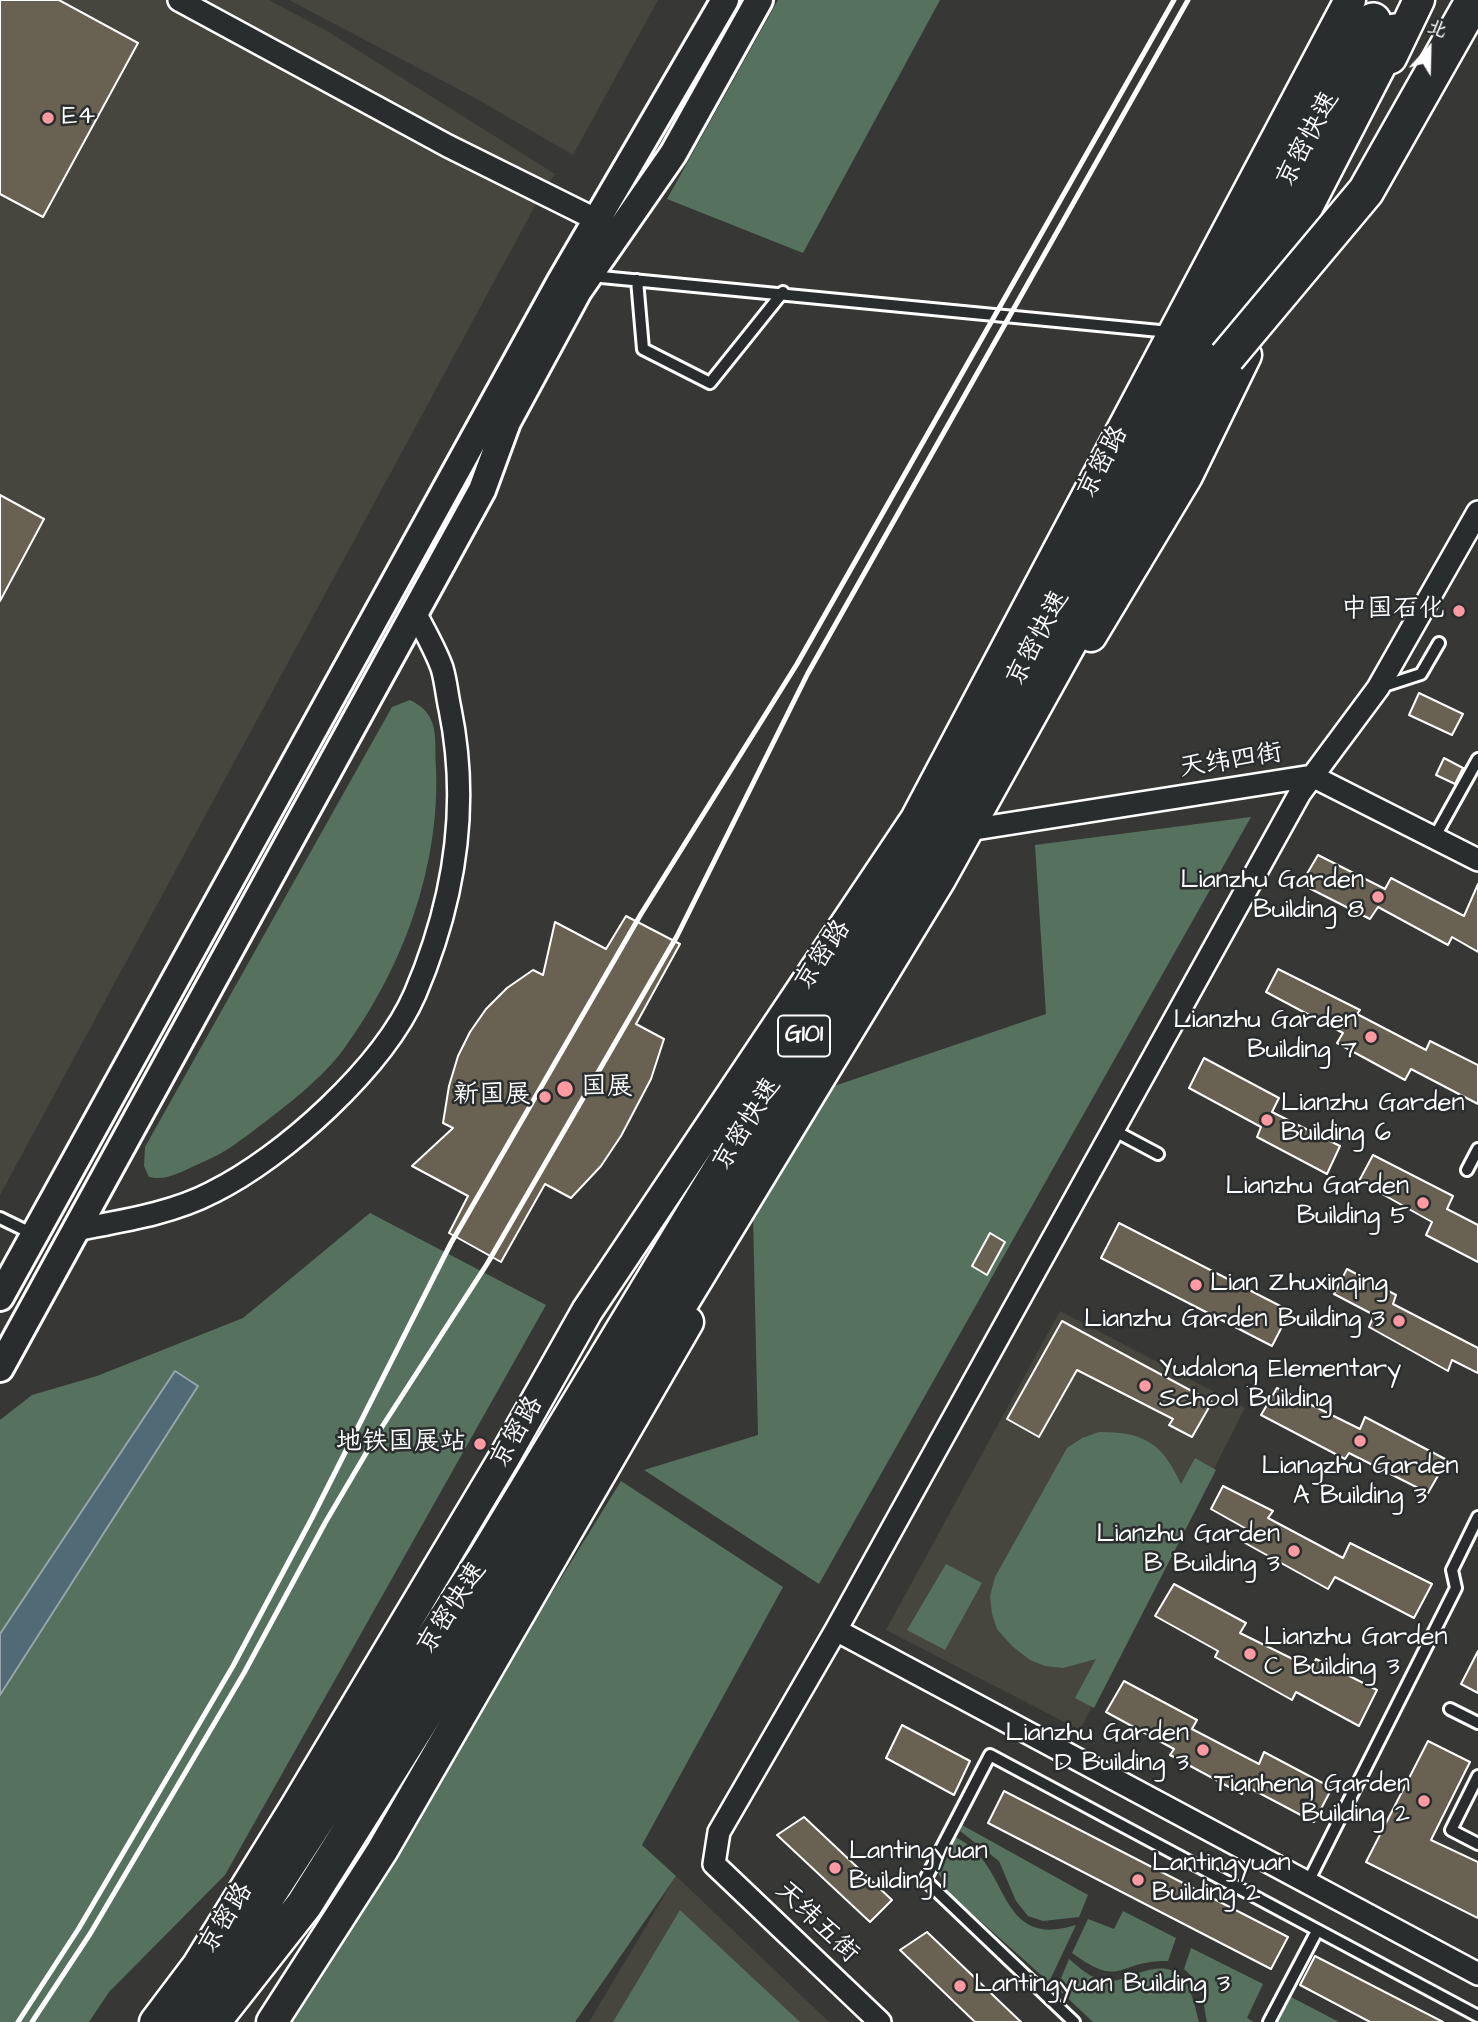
<!DOCTYPE html>
<html>
<head>
<meta charset="utf-8">
<style>
  body { margin:0 }
  #map { position:relative; width:1478px; height:2022px; overflow:hidden; background:#373835; font-family:"Architects Daughter","LXGW WenKai TC",sans-serif }
  canvas { display:block }
  .north { position:absolute; left:1394px; top:14px; width:70px; height:70px; -webkit-text-stroke:5px #2a2d2e; paint-order:stroke; rotate:22deg; font-size:19px; font-weight:700; line-height:28px; text-align:center; color:#fff }
  .north::after { content:''; display:block; margin:auto; width:24px; height:32px; background:#fff; clip-path:polygon(50% 0,100% 100%,50% 72%,0 100%) }
</style>
</head>
<body>
<div id="map">
<canvas width="1478" height="2022"></canvas>
<div class="north">北</div>
</div>
<script>
const c = document.querySelector('canvas').getContext('2d');
c.lineJoin = 'round';
function paint(path, color) {
  c.fillStyle = color;
  c.fill(path, 'evenodd');
}
function stroke(path, color, width, dash) {
  c.strokeStyle = color;
  c.lineWidth = width;
  c.lineCap = dash ? 'butt' : 'round';
  c.setLineDash(dash || []);
  c.stroke(path);
}
function label(font, color, halo, rows, align = 'center') {
  c.font = font + ' "Architects Daughter","LXGW WenKai TC",sans-serif';
  c.lineWidth = 5;
  c.setLineDash([]);
  c.textBaseline = 'middle';
  c.strokeStyle = halo;
  c.fillStyle = color;
  for (const [text, x, y, turn = 0] of rows) {
    c.save();
    c.translate(x, y);
    c.rotate((+turn || 0) * Math.PI / 180);
    c.textAlign = isNaN(turn) ? turn : align;
    if (halo) c.strokeText(text, 0, 0);
    c.fillText(text, 0, 0);
    c.restore();
  }
}
const built = new Path2D(`
  M 0,0 L 269,0 L 327,31 L 555,174 L 542,193 L 0,1195 Z
  M 289,0 L 658,0 L 573,155 L 477,99 Z
  M 1060,1311 L 1245,1408 L 1080,1730 L 886,1630 Z
  M 676,1876 L 829,2022 L 589,2022 Z`);
const green = new Path2D(`
  M 778,0 L 940,0 L 803,253 L 667,199 Z
  M 410,700 C 441,715 434,738 436,768 C 440,868 402,970 343,1050 C 323,1077 291,1102 265,1122 C 245,1137 227,1152 203,1162 C 186,1169 167,1182 149,1177 L 144,1166 L 145,1147 L 392,707 Z
  M 1251,817 L 819,1584 L 644,1470 L 758,1435 L 752,1173 L 796,1099 L 1046,1014 L 1035,845 Z
  M 370,1213 L 546,1305 L 225,1875 L 109,1992 L 89,2022 L 0,2022 L 0,1695 L 198,1386 L 175,1371 L 0,1634 L 0,1420 L 32,1395 L 97,1376 L 243,1318 Z
  M 1099,1432 C 1145,1432 1162,1443 1181,1484 L 1195,1458 L 1216,1470 L 1094,1708 L 1075,1698 L 1096,1659 L 1063,1668 L 1045,1666 L 1030,1660 L 1012,1646 L 997,1629 L 992,1614 L 990,1596 L 995,1577 L 1067,1448 L 1082,1438 Z
  M 621,1481 L 783,1587 L 642,1845 L 676,1876 L 575,2022 L 287,2022 Z
  M 946,1564 L 982,1583 L 945,1650 L 907,1630 Z
  M 962,1825 L 1088,1895 L 1079,1917 L 1043,1921 L 1028,1916 L 1016,1901 L 999,1861 L 960,1831 Z
  M 954,1837 C 1012,1860 994,1951 1076,1925 L 1049,1982 L 949,1893 L 937,1871 Z
  M 680,1910 L 800,2022 L 613,2022 Z
  M 1123,1911 L 1176,1938 L 1168,1961 C 1116,1960 1123,1990 1072,1953 L 1088,1919 L 1114,1929 Z
  M 1191,1948 L 1263,1984 L 1247,2018 L 1254,2022 L 1207,2022 C 1203,2000 1202,1984 1184,1969 Z
  M 1069,1959 C 1080,1968 1092,1980 1107,1981 C 1117,1982 1129,1976 1139,1973 C 1185,1957 1190,1987 1199,2022 L 1093,2022 L 1057,1988 Z
  M 1291,1997 L 1339,2022 L 1277,2022 Z`);
const water = new Path2D(`
  M 175,1371 L 198,1386 L 0,1695 L 0,1634 Z`);
const building = new Path2D(`
  M 0,0 L 59,0 L 138,43 L 43,217 L 0,194 Z
  M 0,495 L 44,519 L 0,601 Z
  M 1419,693 L 1463,714 L 1452,735 L 1409,715 Z
  M 1444,758 L 1463,768 L 1455,784 L 1436,775 Z
  M 1318,855 L 1385,889 L 1391,878 L 1464,916 L 1478,884 L 1478,952 L 1452,937 L 1448,945 L 1378,907 L 1370,919 L 1301,884 Z
  M 626,916 L 680,944 L 636,1024 L 664,1039 L 651,1079 L 621,1136 L 601,1166 L 571,1198 L 545,1184 L 501,1262 L 449,1233 L 468,1196 L 412,1166 L 453,1128 L 443,1123 L 449,1086 L 458,1056 L 470,1032 L 486,1009 L 507,988 L 533,970 L 543,975 L 555,922 L 606,949 Z
  M 1278,969 L 1360,1010 L 1357,1014 L 1426,1050 L 1430,1041 L 1478,1065 L 1478,1104 L 1411,1069 L 1405,1080 L 1337,1043 L 1343,1033 L 1266,992 Z
  M 1204,1058 L 1279,1098 L 1272,1112 L 1340,1146 L 1327,1174 L 1257,1137 L 1261,1127 L 1189,1088 Z
  M 1373,1155 L 1453,1196 L 1447,1209 L 1478,1225 L 1478,1262 L 1426,1235 L 1432,1222 L 1359,1181 Z
  M 1119,1223 L 1290,1311 L 1272,1346 L 1101,1258 Z
  M 990,1233 L 1005,1242 L 987,1275 L 972,1266 Z
  M 1347,1269 L 1396,1295 L 1393,1304 L 1478,1348 L 1478,1373 L 1452,1360 L 1448,1371 L 1369,1327 L 1374,1315 L 1334,1294 Z
  M 1062,1321 L 1212,1402 L 1192,1437 L 1169,1425 L 1173,1419 L 1077,1370 L 1039,1437 L 1007,1419 Z
  M 1277,1388 L 1360,1429 L 1365,1417 L 1447,1460 L 1428,1493 L 1349,1453 L 1345,1459 L 1261,1415 Z
  M 1223,1486 L 1273,1511 L 1268,1518 L 1343,1558 L 1350,1543 L 1432,1584 L 1414,1618 L 1335,1577 L 1328,1589 L 1245,1543 L 1250,1531 L 1211,1509 Z
  M 1174,1584 L 1246,1623 L 1240,1633 L 1311,1668 L 1316,1659 L 1377,1690 L 1359,1726 L 1296,1692 L 1292,1700 L 1215,1657 L 1218,1651 L 1155,1616 Z
  M 1478,1651 L 1478,1693 L 1461,1684 Z
  M 1124,1681 L 1197,1720 L 1192,1729 L 1259,1764 L 1264,1752 L 1332,1788 L 1314,1822 L 1246,1786 L 1242,1794 L 1170,1755 L 1174,1749 L 1106,1712 Z
  M 902,1725 L 970,1761 L 954,1795 L 886,1758 Z
  M 1428,1741 L 1470,1762 L 1431,1840 L 1478,1862 L 1478,1918 L 1366,1862 Z
  M 1004,1791 L 1288,1937 L 1271,1969 L 988,1823 Z
  M 804,1817 L 892,1900 L 870,1922 L 777,1835 Z
  M 927,1932 L 1021,2022 L 975,2022 L 900,1950 Z
  M 1315,1956 L 1443,2022 L 1370,2022 L 1300,1985 Z`);
const service = new Path2D(`
  M 591,276 L 1170,332
  M 637,280 L 643,349 L 710,383 L 783,292
  M 1381,687 L 1421,674 L 1439,643
  M 1434,838 L 1478,759
  M 1113,1130 L 1158,1154
  M 1467,1170 L 1478,1149
  M 0,1218 L 35,1235
  M 1450,1709 L 1478,1723
  M 1478,1776 L 1451,1830 L 1478,1844
  M 1308,1882 L 1456,1588 L 1452,1570 L 1478,1517
  M 1074,2022 L 925,1880 L 990,1755 L 1478,2016
  M 1269,2022 L 1317,1931`);
const minor = new Path2D(`
  M 179,0 L 448,146 L 597,220
  M 975,829 L 1312,776 L 1478,860
  M 75,1230 C 121,1221 171,1214 213,1192 C 284,1157 383,1067 415,994 C 454,903 470,807 450,709 C 447,696 446,681 442,668 C 435,648 423,629 414,610
  M 836,1630 L 1478,1974
  M 880,2022 L 714,1864 L 719,1832 L 836,1630 L 1300,793 L 1378,688 L 1478,512`);
const tertiary = new Path2D(`
  M 0,1297 L 561,281 L 725,0
  M 0,1368 L 482,490 L 507,422 L 578,291 L 673,154 L 759,0`);
const secondary = new Path2D(`
  M 1391,58 L 1419,0
  M 1091,636 L 1187,476 L 1246,355
  M 155,2022 L 198,1965 L 295,1808 L 504,1458 L 587,1311 L 916,819 L 1350,0
  M 272,2022 L 382,1851 L 688,1322`);
const trunk = new Path2D(`
  M 185,2022 L 486,1558 L 772,1085 L 916,866 L 1373,21
  M 212,2022 L 304,1905 L 604,1428 L 938,878 L 1227,357 L 1395,32`);
const rail = new Path2D(`
  M 18,2022 L 79,1928 L 233,1666 L 312,1518 L 451,1243 L 641,914 L 797,664 L 1174,0
  M 32,2022 L 90,1934 L 244,1673 L 325,1523 L 378,1433 L 487,1264 L 677,936 L 808,673 L 1188,0`);
const trunkBridge = new Path2D(`
  M 1227,357 L 1366,191 L 1474,0`);
const markers = [
  [48,118,7,"#ff9aa2"],
  [1459,611,7,"#ff9aa2"],
  [1378,897,7,"#ff9aa2"],
  [1371,1037,7,"#ff9aa2"],
  [565,1089,9,"#ff9aa2"],
  [545,1097,7,"#ff9aa2"],
  [1267,1120,7,"#ff9aa2"],
  [1423,1203,7,"#ff9aa2"],
  [1196,1285,7,"#ff9aa2"],
  [1399,1321,7,"#ff9aa2"],
  [1145,1386,7,"#ff9aa2"],
  [1360,1441,7,"#ff9aa2"],
  [480,1444,7,"#ff9aa2"],
  [1294,1551,7,"#ff9aa2"],
  [1250,1654,7,"#ff9aa2"],
  [1203,1750,7,"#ff9aa2"],
  [1424,1801,7,"#ff9aa2"],
  [835,1868,7,"#ff9aa2"],
  [1138,1880,7,"#ff9aa2"],
  [960,1986,7,"#ff9aa2"]
];
const shields = [
  [804,1036,52]
];
const shieldNames = [
  ["G101",804,1036]
];
const poiNames = [
  ["E4",62,118,"left"],
  ["中国石化",1445,611],
  ["Lianzhu Garden",1364,882],
  ["Building 8",1364,912],
  ["Lianzhu Garden",1357,1022],
  ["Building 7",1357,1052],
  ["国展",581,1089,"left"],
  ["新国展",531,1097],
  ["Lianzhu Garden",1281,1105,"left"],
  ["Building 6",1281,1135,"left"],
  ["Lianzhu Garden",1409,1188],
  ["Building 5",1409,1218],
  ["Lian Zhuxinqing",1210,1285,"left"],
  ["Lianzhu Garden Building 3",1385,1321],
  ["Yudalong Elementary",1159,1371,"left"],
  ["School Building",1159,1401,"left"],
  ["地铁国展站",466,1444],
  ["Liangzhu Garden",1360,1468,"center"],
  ["A Building 3",1360,1498,"center"],
  ["Lianzhu Garden",1280,1536],
  ["B Building 3",1280,1566],
  ["Lianzhu Garden",1264,1639,"left"],
  ["C Building 3",1264,1669,"left"],
  ["Lianzhu Garden",1189,1735],
  ["D Building 3",1189,1765],
  ["Tianheng Garden",1410,1786],
  ["Building 2",1410,1816],
  ["Lantingyuan",849,1853,"left"],
  ["Building 1",849,1883,"left"],
  ["Lantingyuan",1152,1865,"left"],
  ["Building 2",1152,1895,"left"],
  ["Lantingyuan Building 3",974,1986,"left"]
];
const streetNames = [
  ["京密快速",1309,140,-62],
  ["京密路",1104,463,-62],
  ["京密快速",1039,639,-62],
  ["天纬四街",1231,762,-9],
  ["京密路",824,956,-56],
  ["京密快速",748,1125,-58],
  ["京密路",518,1433,-60],
  ["京密快速",453,1609,-57],
  ["京密路",227,1919,-58],
  ["天纬五街",816,1923,44]
];
paint(built, '#46453e');
paint(green, '#57715f');
paint(water, '#526976');
stroke(water, '#97a5ad', 2);
paint(building, '#696252');
stroke(building, '#fff', 2);
stroke(service, '#fff', 16);
stroke(minor, '#fff', 26);
stroke(tertiary, '#fff', 32);
stroke(secondary, '#fff', 35);
stroke(trunk, '#fff', 40);
stroke(service, '#2a2d2e', 10);
stroke(minor, '#2a2d2e', 21);
stroke(tertiary, '#2a2d2e', 26);
stroke(secondary, '#2a2d2e', 30);
stroke(trunk, '#2a2d2e', 35);
stroke(rail, '#fff', 5);
stroke(trunkBridge, '#fff', 40, []);
stroke(trunkBridge, '#2a2d2e', 35);
for (const [x, y, r, color] of markers) {
  const dot = new Path2D();
  dot.arc(x, y, r, 0, 2 * Math.PI);
  c.fillStyle = color;
  c.fill(dot);
  stroke(dot, '#2a2d2e', 2.5);
}
for (const [x, y, w] of shields) {
  const box = new Path2D();
  box.roundRect(x - w / 2, y - 20.5, w, 41, 5);
  c.fillStyle = '#2a2d2e';
  c.fill(box);
  stroke(box, '#fff', 2);
}
label('bold 24px', '#fff', null, shieldNames);
label('26px', '#fff', '#2a2d2e', poiNames, 'right');
label('26px', '#fff', '#2a2d2e', streetNames);
</script>
</body>
</html>
